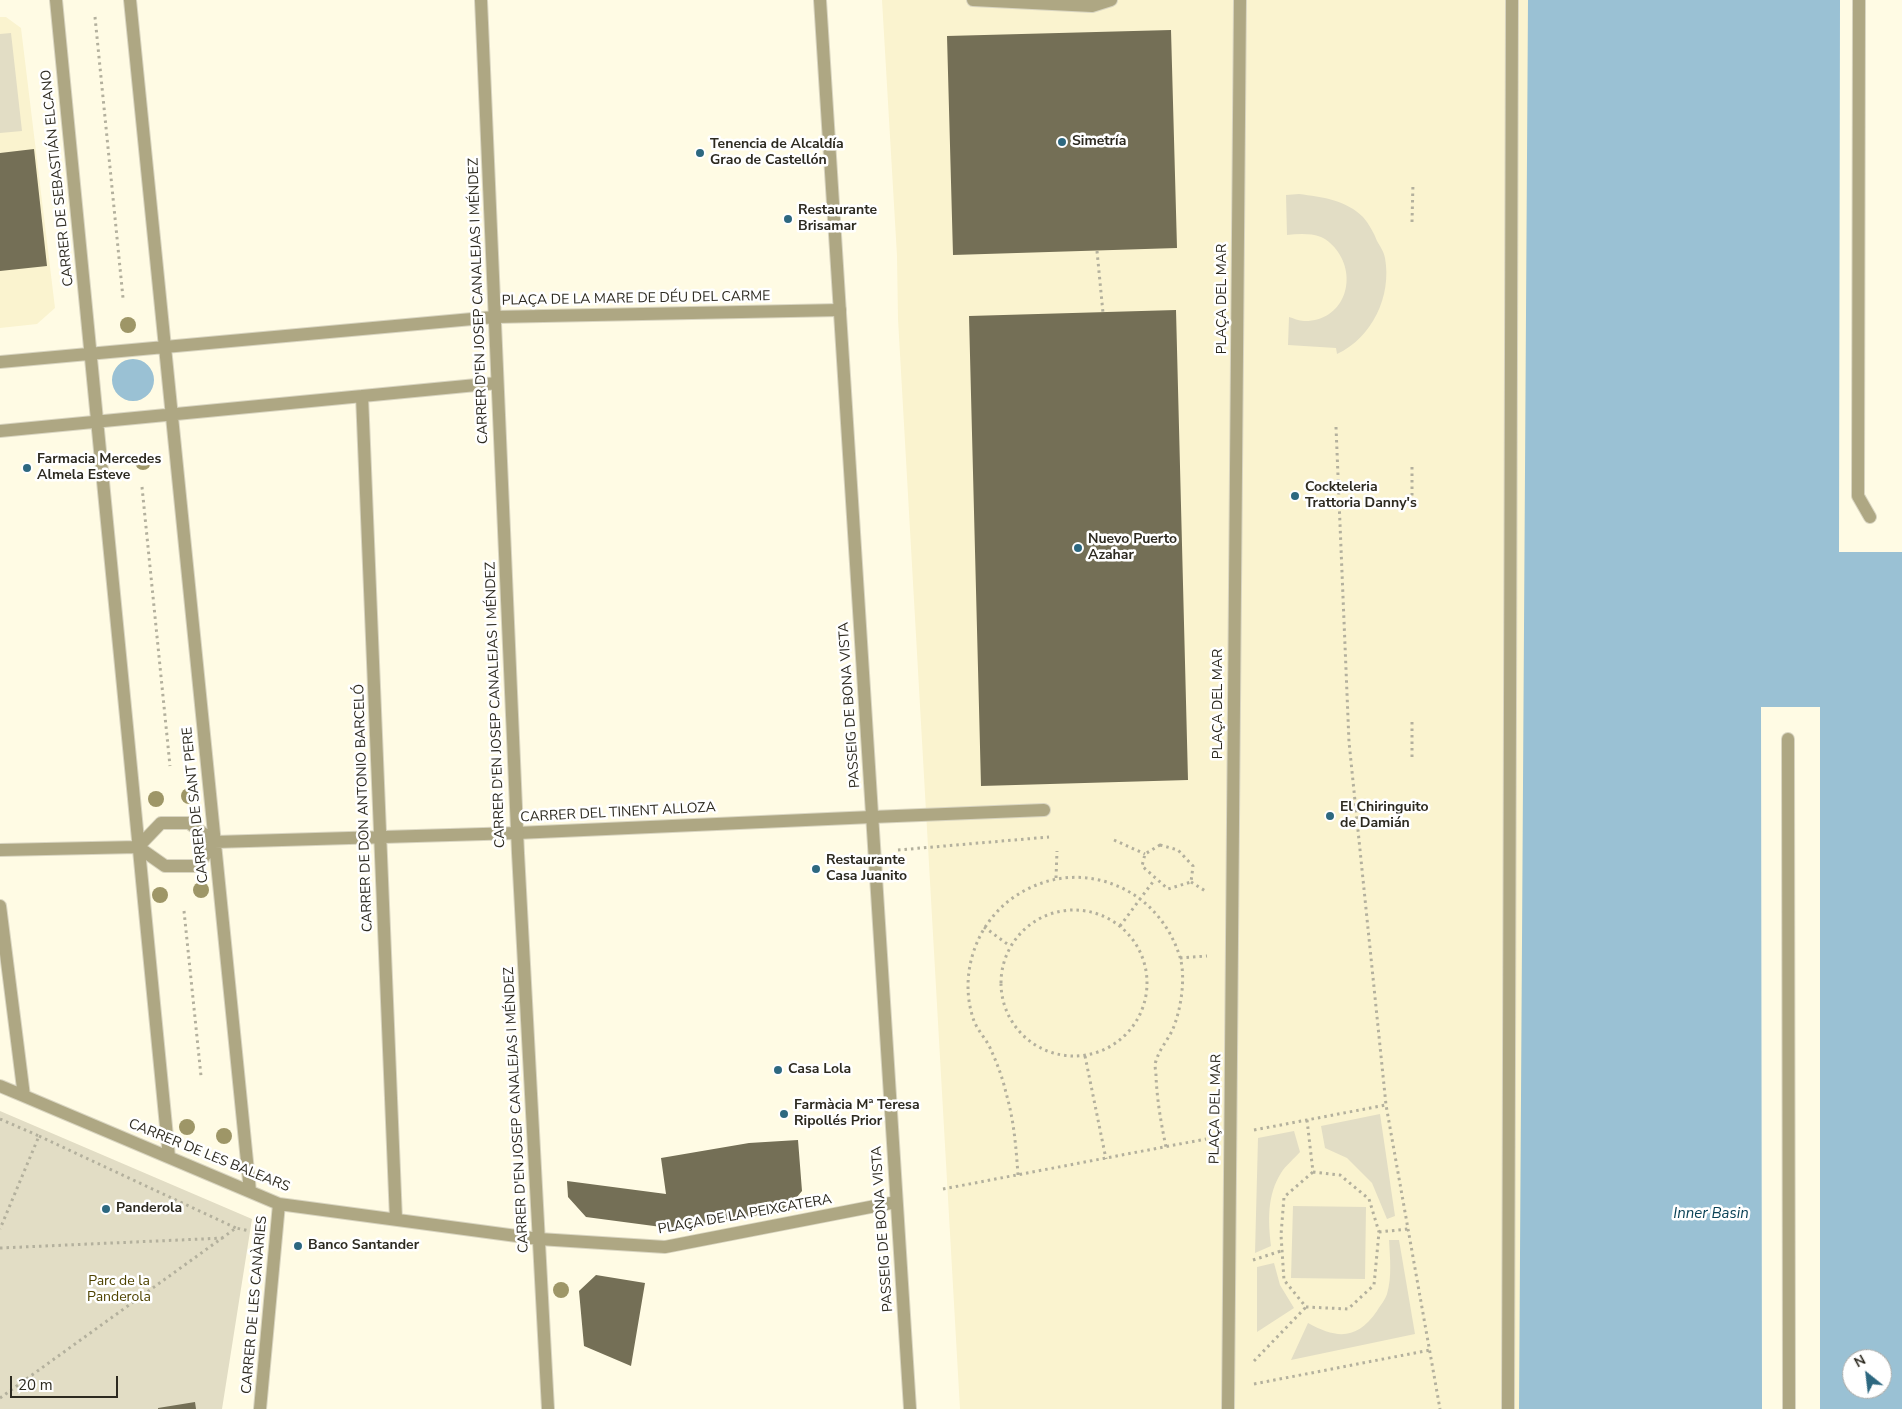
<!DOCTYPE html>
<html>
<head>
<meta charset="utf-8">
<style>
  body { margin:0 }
  #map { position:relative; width:1902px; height:1409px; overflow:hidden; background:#fffbe4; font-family:"Nunito Sans",sans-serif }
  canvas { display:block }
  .north { position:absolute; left:1842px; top:1349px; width:50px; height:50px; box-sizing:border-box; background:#fff; border:1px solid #abaaa6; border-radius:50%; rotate:331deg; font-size:14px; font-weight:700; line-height:20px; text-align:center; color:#2d2a20 }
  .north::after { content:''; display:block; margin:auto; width:18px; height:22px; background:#2d6880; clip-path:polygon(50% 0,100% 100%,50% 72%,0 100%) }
  .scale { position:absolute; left:10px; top:1376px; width:108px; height:22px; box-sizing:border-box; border:2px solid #2d2a20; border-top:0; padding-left:6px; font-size:15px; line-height:18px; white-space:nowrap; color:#2d2a20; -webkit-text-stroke:4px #fff; paint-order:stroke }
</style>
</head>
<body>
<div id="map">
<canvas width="1902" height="1409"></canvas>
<div class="north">N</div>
<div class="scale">20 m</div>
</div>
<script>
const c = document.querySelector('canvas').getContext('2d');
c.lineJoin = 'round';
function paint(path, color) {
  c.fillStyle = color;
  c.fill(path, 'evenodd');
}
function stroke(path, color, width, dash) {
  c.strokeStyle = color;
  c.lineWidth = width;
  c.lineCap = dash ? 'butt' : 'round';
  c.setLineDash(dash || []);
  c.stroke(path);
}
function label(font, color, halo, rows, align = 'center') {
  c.font = font + ' "Nunito Sans",sans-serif';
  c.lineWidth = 5;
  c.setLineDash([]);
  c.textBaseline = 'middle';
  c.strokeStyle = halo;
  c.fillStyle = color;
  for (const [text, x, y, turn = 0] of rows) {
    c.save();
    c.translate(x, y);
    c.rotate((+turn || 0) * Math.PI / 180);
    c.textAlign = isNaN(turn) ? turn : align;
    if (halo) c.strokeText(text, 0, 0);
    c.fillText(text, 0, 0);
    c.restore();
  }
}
const built = new Path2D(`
  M 882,0 L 1902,0 L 1902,1409 L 960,1409 L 898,319 L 897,256 ZM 1852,1359 L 1882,1359 L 1882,1389 L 1852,1389 Z
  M 0,17 L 6,17 L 21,28 L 55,308 L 37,324 L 0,328 Z`);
const green = new Path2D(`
  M 11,33 L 22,131 L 0,133 L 0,34 Z
  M 1299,194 C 1322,197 1346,200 1363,217 C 1369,224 1374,233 1377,241 C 1380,246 1384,252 1385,258 C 1392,296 1372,338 1337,354 L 1336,348 L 1288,345 L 1289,317 C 1293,318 1299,321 1304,321 C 1342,322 1358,281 1338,252 C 1334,246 1328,240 1321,237 C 1310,233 1298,234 1287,235 L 1286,195 Z
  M 0,1111 L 252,1219 L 222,1409 L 0,1409 Z
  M 1380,1114 L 1395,1216 L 1387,1219 L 1372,1183 L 1347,1158 L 1325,1148 L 1321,1126 Z
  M 1294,1131 L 1300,1152 C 1294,1159 1286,1165 1281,1173 C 1267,1195 1268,1221 1271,1246 L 1255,1253 L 1258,1138 Z
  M 1293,1206 L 1366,1207 L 1365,1279 L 1291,1278 Z
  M 1389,1240 L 1399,1240 L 1415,1334 L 1291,1360 L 1308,1323 C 1337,1339 1357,1340 1377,1311 C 1380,1306 1385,1300 1387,1294 C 1392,1276 1390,1259 1389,1240 Z
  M 1274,1263 L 1280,1285 L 1294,1308 L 1257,1332 L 1257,1267 Z`);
const water = new Path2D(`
  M 1528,0 L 1902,0 L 1902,1409 L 1519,1409 ZM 1852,1359 L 1882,1359 L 1882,1389 L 1852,1389 Z
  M112 380a21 21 0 1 1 42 0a21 21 0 1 1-42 0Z`);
const pier = new Path2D(`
  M 1840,0 L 1902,0 L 1902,552 L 1839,552 Z
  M 1761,707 L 1820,707 L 1820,1409 L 1762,1409 Z`);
const building = new Path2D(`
  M 1171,30 L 1177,248 L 953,255 L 947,36 Z
  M 34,149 L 47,266 L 0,271 L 0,153 Z
  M 1176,310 L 1188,780 L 981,786 L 969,316 Z
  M 798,1140 L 802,1191 L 785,1211 L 669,1228 L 586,1217 L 568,1197 L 567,1181 L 666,1194 L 661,1158 L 749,1143 Z
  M 596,1275 L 645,1283 L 631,1366 L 584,1346 L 579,1291 Z
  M 195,1402 L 196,1409 L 158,1409 L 158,1408 Z`);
const path = new Path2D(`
  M 95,17 L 123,298
  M 1412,222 L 1413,183
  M 1097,251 L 1103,313
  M 1336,427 L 1349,742 L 1386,1105 L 1440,1409
  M 142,487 L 170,766
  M 1412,502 L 1412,465
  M 1412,722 L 1412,761
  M 1114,840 L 1145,854
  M 1160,845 L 1178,850 L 1193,866 L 1191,882 L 1168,889 L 1142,866 L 1145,854 Z
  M 898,850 L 1049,837
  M 1056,878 L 1057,851
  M 1191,882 L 1207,892
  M1001 983a73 73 0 1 1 146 0a73 73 0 1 1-146 0Z
  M 184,911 L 201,1076
  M 1120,926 L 1155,879
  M 984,927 L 1010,946
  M 1180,958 L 1207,956
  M 1085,1056 L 1106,1159
  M 0,1119 L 39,1136 L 0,1229
  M 1307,1120 L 1313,1172
  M 1254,1130 L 1386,1105
  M 39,1136 L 236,1228
  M 1313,1172 L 1340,1175 L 1369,1199 L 1379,1232 L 1374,1285 L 1348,1309 L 1306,1307 L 1284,1280 L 1281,1235 L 1284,1197 Z
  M 1018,1175 C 1016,1147 1014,1120 1006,1093 C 1003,1079 997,1063 991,1050 C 987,1040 978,1031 974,1021 C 958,976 975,924 1014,897 C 1039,880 1069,873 1099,880 C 1139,889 1168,919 1180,957 C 1186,978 1181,1011 1172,1031 C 1167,1041 1159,1050 1156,1061 C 1154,1065 1156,1071 1156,1076 C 1157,1100 1161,1123 1166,1147
  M 943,1189 L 1206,1139
  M 1379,1232 L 1408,1229
  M 0,1248 L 224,1238
  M 1253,1260 L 1281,1251
  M 1254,1361 L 1306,1307
  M 1254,1384 L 1430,1350
  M 0,1398 L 236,1228 L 250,1231`);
const service = new Path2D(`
  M 973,0 L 1092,6 L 1111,0
  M 1859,0 L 1858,496 L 1870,517
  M 1788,739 L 1789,1409
  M 872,817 L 1044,810`);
const pedestrian = new Path2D(`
  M 494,317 L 840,310
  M 517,833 L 872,817
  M 539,1239 L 665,1247 L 896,1202
  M 1228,1409 L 1240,0
  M 1508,1409 L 1512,0`);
const minor = new Path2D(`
  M 56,0 L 169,1157
  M 130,0 L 250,1191
  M 481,0 L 518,853 L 548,1409
  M 0,362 L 494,317
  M 362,396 L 396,1219
  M 0,431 L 497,383
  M 138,847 L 161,823 L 189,823 L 215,842 L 517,833
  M 0,850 L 138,847 L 165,866 L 197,866 L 215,842
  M 0,906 L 24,1096 L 0,1086
  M 24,1096 L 279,1204 L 539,1239
  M 260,1409 L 279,1204`);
const tertiary = new Path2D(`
  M 820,0 L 910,1409`);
const trees = [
  [128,325],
  [143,462],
  [189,796],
  [156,799],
  [201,890],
  [160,895],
  [187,1127],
  [224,1136],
  [561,1290]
];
const markers = [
  [1062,142,5,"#2d6880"],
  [700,153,5,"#2d6880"],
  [788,219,5,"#2d6880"],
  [27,468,5,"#2d6880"],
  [1295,496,5,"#2d6880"],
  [1078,548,5,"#2d6880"],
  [1330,816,5,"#2d6880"],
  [816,869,5,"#2d6880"],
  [778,1070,5,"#2d6880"],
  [784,1114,5,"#2d6880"],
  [106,1209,5,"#2d6880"],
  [298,1246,5,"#2d6880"]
];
const poiNames = [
  ["Simetría",1072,142],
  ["Tenencia de Alcaldía",710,145],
  ["Grao de Castellón",710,161],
  ["Restaurante",798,211],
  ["Brisamar",798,227],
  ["Farmacia Mercedes",37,460],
  ["Almela Esteve",37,476],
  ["Cockteleria",1305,488],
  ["Trattoria Danny's",1305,504],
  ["Nuevo Puerto",1088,540],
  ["Azahar",1088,556],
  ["El Chiringuito",1340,808],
  ["de Damián",1340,824],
  ["Restaurante",826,861],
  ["Casa Juanito",826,877],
  ["Casa Lola",788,1070],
  ["Farmàcia Mª Teresa",794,1106],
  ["Ripollés Prior",794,1122],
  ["Panderola",116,1209],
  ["Banco Santander",308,1246]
];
const streetNames = [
  ["CARRER DE SEBASTIÁN ELCANO",58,178,-96],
  ["PLAÇA DE LA MARE DE DÉU DEL CARME",636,299,-1],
  ["PLAÇA DEL MAR",1223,299,-90],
  ["CARRER D'EN JOSEP CANALEJAS I MÉNDEZ",479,301,-92],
  ["PLAÇA DEL MAR",1219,704,-90],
  ["CARRER D'EN JOSEP CANALEJAS I MÉNDEZ",496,705,-92],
  ["PASSEIG DE BONA VISTA",850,705,-94],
  ["CARRER DE SANT PERE",196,805,-96],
  ["CARRER DE DON ANTONIO BARCELÓ",364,808,-92],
  ["CARRER DEL TINENT ALLOZA",618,813,-3],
  ["PLAÇA DEL MAR",1216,1109,-89],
  ["CARRER D'EN JOSEP CANALEJAS I MÉNDEZ",517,1110,-93],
  ["CARRER DE LES BALEARS",209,1156,22],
  ["PLAÇA DE LA PEIXCATERA",745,1215,-10],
  ["PASSEIG DE BONA VISTA",883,1229,-94],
  ["CARRER DE LES CANÀRIES",255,1305,-85]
];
const parkNames = [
  ["Parc de la",119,1282],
  ["Panderola",119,1298]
];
const waterNames = [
  ["Inner Basin",1711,1214]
];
paint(built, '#faf3cf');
paint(green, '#e2ddc5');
paint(water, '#9ac1d4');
paint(pier, '#fffbe4');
paint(building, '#746f56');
stroke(service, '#d9d5c1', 14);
stroke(pedestrian, '#d9d5c1', 14);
stroke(minor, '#d9d5c1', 14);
stroke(tertiary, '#d9d5c1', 14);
stroke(path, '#b3b09d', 3, [2.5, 4]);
stroke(service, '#aea783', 12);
stroke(pedestrian, '#aea783', 12);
stroke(minor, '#aea783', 12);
stroke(tertiary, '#aea783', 12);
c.fillStyle = '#9e9667';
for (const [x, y] of trees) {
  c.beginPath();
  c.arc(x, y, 8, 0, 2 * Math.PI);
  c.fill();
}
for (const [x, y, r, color] of markers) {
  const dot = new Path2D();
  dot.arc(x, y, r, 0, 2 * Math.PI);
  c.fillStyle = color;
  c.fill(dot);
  stroke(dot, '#fff', 2);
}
label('bold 14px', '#2d2a20', '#fff', poiNames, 'left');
label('14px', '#2d2a20', '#fff', streetNames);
label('14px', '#4f4300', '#fff', parkNames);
label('italic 15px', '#0a4256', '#fff', waterNames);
</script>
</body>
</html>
